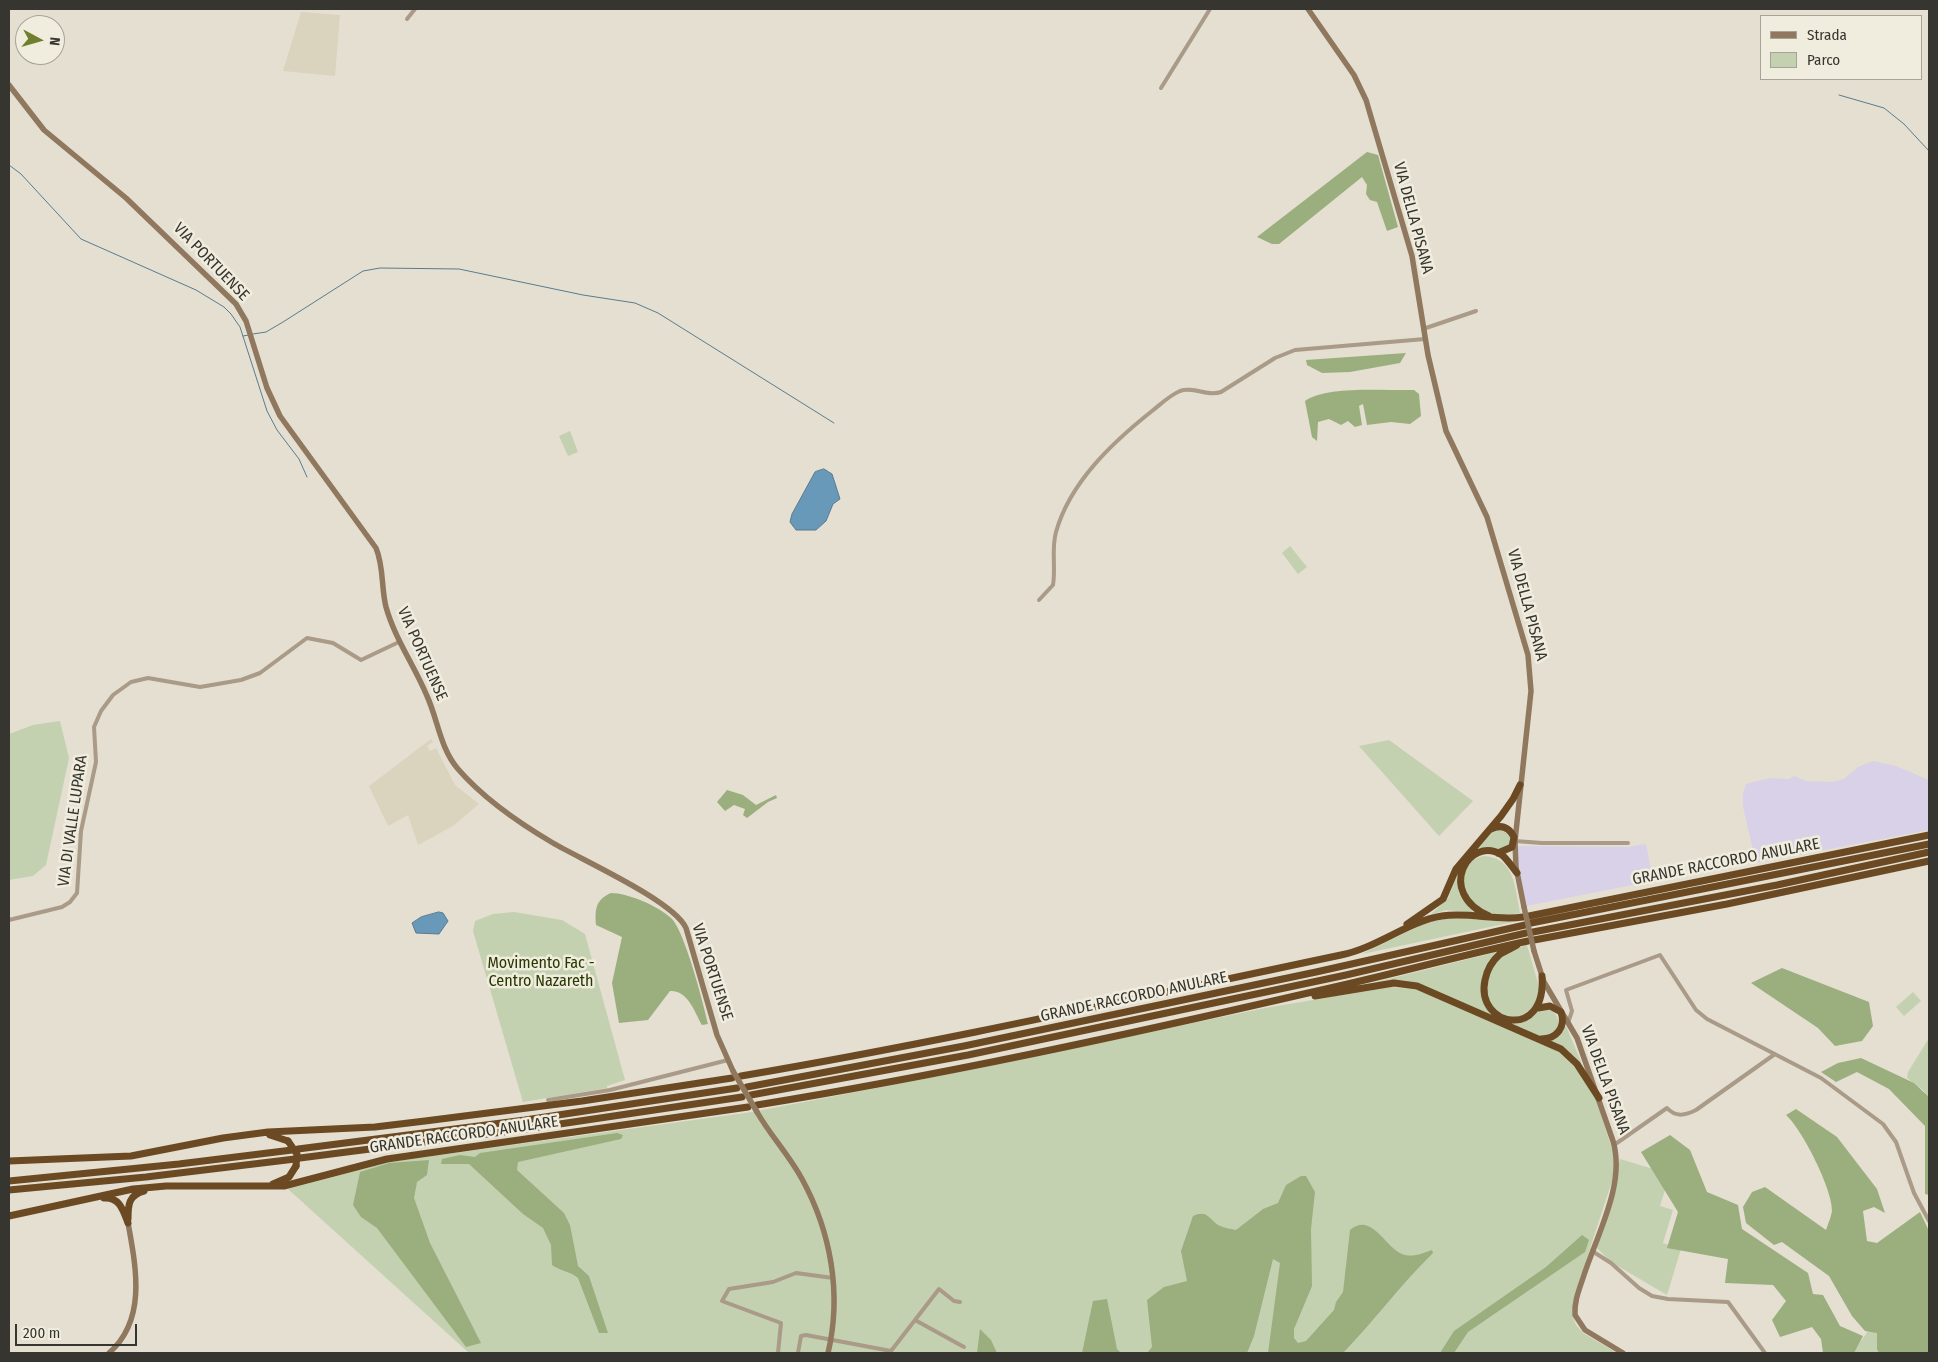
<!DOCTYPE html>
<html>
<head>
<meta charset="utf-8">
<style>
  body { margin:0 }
  #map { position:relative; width:1938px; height:1362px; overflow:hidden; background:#e4dfd1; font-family:"Fira Sans Condensed",sans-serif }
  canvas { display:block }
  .frame { position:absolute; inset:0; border:10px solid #37352f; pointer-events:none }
  .legend { position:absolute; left:1760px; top:15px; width:162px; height:65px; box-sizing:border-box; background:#f1edde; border:1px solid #a7a398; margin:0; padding:6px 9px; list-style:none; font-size:15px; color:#37352f }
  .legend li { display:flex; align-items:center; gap:10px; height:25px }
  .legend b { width:25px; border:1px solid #a7a398 }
  .north { position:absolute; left:15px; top:15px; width:50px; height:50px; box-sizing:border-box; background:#f1edde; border:1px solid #a7a398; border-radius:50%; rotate:96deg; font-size:14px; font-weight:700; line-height:20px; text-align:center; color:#37352f }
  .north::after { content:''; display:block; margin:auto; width:18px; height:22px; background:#6e7f2e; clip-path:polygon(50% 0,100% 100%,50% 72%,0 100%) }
  .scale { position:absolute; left:15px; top:1324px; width:122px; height:22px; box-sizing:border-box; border:2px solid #37352f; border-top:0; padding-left:6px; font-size:15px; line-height:18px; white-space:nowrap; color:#37352f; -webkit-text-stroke:4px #f1edde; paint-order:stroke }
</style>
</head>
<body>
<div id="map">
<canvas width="1938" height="1362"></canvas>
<div class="frame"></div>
<ul class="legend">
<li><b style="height:6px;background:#8f785e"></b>Strada</li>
<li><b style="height:14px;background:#c3d1b0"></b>Parco</li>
</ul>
<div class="north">N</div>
<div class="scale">200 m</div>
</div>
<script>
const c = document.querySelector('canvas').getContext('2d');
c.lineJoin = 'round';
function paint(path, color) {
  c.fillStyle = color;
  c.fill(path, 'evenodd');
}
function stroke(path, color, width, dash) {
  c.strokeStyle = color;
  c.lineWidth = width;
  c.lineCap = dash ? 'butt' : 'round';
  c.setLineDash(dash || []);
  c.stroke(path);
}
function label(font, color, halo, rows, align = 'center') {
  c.font = font + ' "Fira Sans Condensed",sans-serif';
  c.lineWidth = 5;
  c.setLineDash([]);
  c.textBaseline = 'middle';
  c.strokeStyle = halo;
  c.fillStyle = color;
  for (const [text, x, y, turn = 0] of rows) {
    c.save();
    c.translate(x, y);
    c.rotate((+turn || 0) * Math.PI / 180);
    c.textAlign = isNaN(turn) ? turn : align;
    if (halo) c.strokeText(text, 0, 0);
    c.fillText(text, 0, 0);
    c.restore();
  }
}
const commercial = new Path2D(`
  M 1873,761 L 1896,766 L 1929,780 L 1929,830 L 1756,863 L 1743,807 L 1743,793 L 1746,784 L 1770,778 L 1789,779 L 1794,776 L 1806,781 L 1833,782 L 1844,779 L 1858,767 Z
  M 1646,844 L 1653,881 L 1526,906 L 1519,866 L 1518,846 L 1627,847 Z`);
const built = new Path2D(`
  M 301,12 L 340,15 L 335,76 L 283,71 Z
  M 431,739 L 433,742 L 427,746 L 430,751 L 436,748 L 455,785 L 479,804 L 453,826 L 418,845 L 408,815 L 388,826 L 369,786 Z`);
const green = new Path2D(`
  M 570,431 L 578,452 L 568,456 L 559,436 Z
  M 1290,546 L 1307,567 L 1298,574 L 1282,553 Z
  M 60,721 L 69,758 L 46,865 L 33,876 L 9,880 L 9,734 L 33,725 Z
  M 1389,740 L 1473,801 L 1439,836 L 1359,746 Z
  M 1499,830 L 1505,831 L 1513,838 L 1507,848 L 1471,855 L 1489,834 Z
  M 1483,856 C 1515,857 1515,888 1520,913 C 1500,917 1482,915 1469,898 C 1464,893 1464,882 1462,875 L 1473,860 Z
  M 1457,876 L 1460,896 L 1474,913 L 1446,910 L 1430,915 L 1448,898 Z
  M 514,912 L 562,920 L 585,934 L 625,1080 L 607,1086 L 607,1088 L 523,1102 L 473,931 L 475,921 L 493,914 Z
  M 1450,918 L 1518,921 L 1362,954 L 1425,923 Z
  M 1527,945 L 1540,990 L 1535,1005 L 1522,1016 C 1516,1016 1509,1018 1503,1015 C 1480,1005 1484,969 1502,956 C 1509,950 1518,948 1527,945 Z
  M 1501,951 L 1482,979 C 1479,995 1483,1009 1497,1018 L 1413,982 L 1360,986 Z
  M 1391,987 L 1422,990 L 1558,1050 L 1579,1069 L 1595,1097 L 1613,1152 L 1614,1175 L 1575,1294 L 1572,1315 L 1576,1325 L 1583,1333 L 1617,1353 L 469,1353 L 288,1189 L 389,1162 L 752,1112 L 960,1072 L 1265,1008 Z
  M 1913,992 L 1921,1001 L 1904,1016 L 1896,1007 Z
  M 1549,1009 C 1566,1018 1558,1040 1541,1037 C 1530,1034 1518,1027 1507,1022 L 1527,1020 L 1540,1010 Z
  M 1566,1026 L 1582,1064 L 1568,1051 L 1550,1041 L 1559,1037 Z
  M 1929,1038 L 1929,1098 L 1923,1090 L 1907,1078 L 1908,1072 Z
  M 1620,1159 L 1670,1174 L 1660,1206 L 1673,1210 L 1663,1243 L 1681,1249 L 1667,1295 L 1611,1262 L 1594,1245 Z
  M 1878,1318 L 1913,1353 L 1856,1353 L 1854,1350 Z`);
const forest = new Path2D(`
  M 1367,152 L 1378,155 L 1398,227 L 1387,231 L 1377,202 L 1370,200 L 1366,194 L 1367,185 L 1362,177 L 1279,244 L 1272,244 L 1257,237 Z
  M 1406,353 L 1400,363 L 1350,372 L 1322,373 L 1307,365 L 1306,360 Z
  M 1414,390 L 1419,394 L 1421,416 L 1410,424 L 1391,422 L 1367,425 L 1363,404 L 1359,406 L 1362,425 L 1355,427 L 1348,421 L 1341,425 L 1329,419 L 1318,422 L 1317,441 L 1312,437 L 1305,401 C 1327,385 1386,391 1414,390 Z
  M 727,790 L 743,795 L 756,805 L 776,795 L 777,798 L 768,802 L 747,818 L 743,815 L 745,809 L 734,805 L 725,811 L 717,802 Z
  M 611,893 C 628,893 658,906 671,918 C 684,929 704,1005 708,1024 L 702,1025 C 694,1011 688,990 670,991 L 648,1020 L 619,1023 L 612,983 L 622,937 L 596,925 C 595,910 595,900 611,893 Z
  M 1782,968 L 1869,1002 L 1873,1026 L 1862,1041 L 1835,1046 L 1818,1028 L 1751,983 Z
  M 1861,1058 L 1914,1083 L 1929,1097 L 1929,1195 L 1925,1194 L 1925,1126 L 1889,1089 L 1857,1072 L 1836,1082 L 1821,1072 L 1838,1063 Z
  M 1796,1109 L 1837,1137 L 1877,1189 L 1885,1213 L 1874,1207 L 1863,1211 L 1867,1241 L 1877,1243 L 1920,1212 L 1929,1231 L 1929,1353 L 1879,1353 L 1877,1349 L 1877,1333 L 1865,1331 L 1852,1316 L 1829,1276 L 1782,1242 L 1774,1245 L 1746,1223 L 1743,1207 L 1752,1192 L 1765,1187 L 1826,1230 C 1828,1224 1831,1217 1832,1211 C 1833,1190 1802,1129 1786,1115 Z
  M 617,1133 L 623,1135 L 621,1139 L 518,1162 L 517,1170 L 564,1213 L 570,1225 L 578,1266 L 589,1276 L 608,1333 L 599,1333 L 578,1278 C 570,1271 560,1271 552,1265 L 551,1245 L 543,1228 L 523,1214 L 469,1164 L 441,1164 L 442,1159 L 460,1155 L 475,1157 L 480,1153 Z
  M 1670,1135 L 1690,1150 L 1707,1192 L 1738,1205 L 1742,1229 L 1808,1273 L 1813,1294 L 1823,1295 L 1840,1326 L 1863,1336 L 1854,1353 L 1823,1353 L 1821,1339 L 1812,1327 L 1780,1337 L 1772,1320 L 1786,1301 L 1773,1285 L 1725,1283 L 1728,1259 L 1667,1248 L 1678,1212 L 1641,1152 Z
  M 429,1160 L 427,1175 L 417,1182 L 414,1198 L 430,1243 L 481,1343 L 466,1347 L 377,1228 L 361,1217 L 353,1205 L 360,1172 L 389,1163 Z
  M 1301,1176 L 1306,1176 L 1315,1192 L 1311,1229 L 1312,1286 L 1294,1329 L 1294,1338 L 1298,1343 L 1306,1341 L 1334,1310 L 1336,1302 L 1343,1292 L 1350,1230 C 1373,1211 1385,1250 1405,1255 C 1415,1257 1423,1253 1432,1250 L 1433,1253 C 1400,1285 1375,1320 1343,1353 L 1268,1353 L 1280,1263 L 1273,1259 L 1254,1336 L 1247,1353 L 1147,1353 L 1152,1347 L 1147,1300 L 1164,1287 L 1187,1281 L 1181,1251 L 1193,1216 C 1208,1209 1209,1220 1220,1226 C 1225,1228 1231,1229 1236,1230 L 1263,1209 L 1278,1203 L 1286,1185 Z
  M 1582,1235 L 1589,1240 L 1585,1252 L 1468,1332 L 1454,1353 L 1440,1353 L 1454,1331 L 1546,1267 Z
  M 1107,1299 L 1117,1349 L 1121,1353 L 1082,1353 L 1093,1301 Z
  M 980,1329 L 991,1340 L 997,1353 L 977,1353 Z`);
const water = new Path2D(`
  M 824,469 L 832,474 L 840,499 L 833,504 L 826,521 L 816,530 L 796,530 L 790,522 L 792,514 L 815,472 Z
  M 439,912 L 443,913 L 448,921 L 439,934 L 416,933 L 412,923 L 421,917 Z`);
const stream = new Path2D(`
  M 1839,95 L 1884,108 L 1904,124 L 1929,151
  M 9,165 L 21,174 L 81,239 L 196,290 L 224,307 L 231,314 L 240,327 L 267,411 L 277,430 L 299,459 L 307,477
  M 253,334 L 266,332 L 283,322 L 363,271 L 380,268 L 459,269 L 583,295 L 635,303 L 658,313 L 834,423
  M 243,336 L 249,335`);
const street = new Path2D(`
  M 407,19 L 415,9
  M 1161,88 L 1210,9
  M 1423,329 L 1476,311
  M 1039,600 L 1053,585 C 1056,567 1051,550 1056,532 C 1070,482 1113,442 1152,411 C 1161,404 1170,395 1180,391 C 1194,386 1207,397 1221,392 L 1275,358 L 1295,350 L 1425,339
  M 1515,841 L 1542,843 L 1628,843
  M 9,920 L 62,907 L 70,902 L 77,893 L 81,831 L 96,762 L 94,727 L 101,711 L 113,695 L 131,682 L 148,678 L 200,687 L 241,680 L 260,673 L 307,638 L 333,643 L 361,660 L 399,642
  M 1568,1023 L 1572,1011 L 1566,990 L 1660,955 L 1696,1010 L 1707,1019 L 1821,1078 L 1883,1124 L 1896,1142 L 1914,1193 L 1929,1221
  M 548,1100 L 610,1090 L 728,1060
  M 1614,1145 L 1667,1108 C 1676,1118 1686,1115 1696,1110 L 1775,1054
  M 1592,1251 L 1611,1263 L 1639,1288 L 1652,1296 L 1668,1299 L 1728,1302 L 1765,1353
  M 915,1320 L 964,1347
  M 778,1353 L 781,1323 L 722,1301 L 729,1289 L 773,1282 L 796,1273 L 833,1278
  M 798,1353 L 801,1336 L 806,1335 L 891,1351 L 939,1289 L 954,1301 L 960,1302`);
const secondary = new Path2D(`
  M 1308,9 L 1354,75 L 1366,100 L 1412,256 L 1428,355 L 1446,431 L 1487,517 L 1528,655 L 1531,691 L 1515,841 L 1516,867 L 1524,907
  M 9,85 L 44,130 L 126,198 L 236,304 L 246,321 L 267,388 L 280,416 L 376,548 C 384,567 381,587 386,607 C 395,639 414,665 427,696 C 438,720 440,748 458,769 C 483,798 519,823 553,843 C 582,860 674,901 686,928 L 717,1035 L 733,1071
  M 1534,951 L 1544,982 L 1577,1038 L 1613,1141 C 1626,1185 1596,1236 1583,1278 C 1579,1290 1574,1302 1575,1315 L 1585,1330 L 1623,1353
  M 757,1112 C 770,1135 789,1155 802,1179 C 831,1232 842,1294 828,1353
  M 109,1353 C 147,1320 136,1267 128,1223`);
const highway = new Path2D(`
  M 1491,829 C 1501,824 1509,827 1514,837 L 1512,847 L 1498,853
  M 1489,916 C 1435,893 1469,834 1502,855 C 1508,860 1512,867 1517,873
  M 1529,916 L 1929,835
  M 1531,923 L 1929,844
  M 1407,924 L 1443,899 L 1456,869 L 1501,816 L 1513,799 L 1520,785
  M 1533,932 L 1777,885 L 1929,852
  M 1534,940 L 1727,904 L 1929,861
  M 1517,945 C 1512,948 1506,951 1500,954 C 1492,961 1487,970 1485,980 C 1475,1027 1547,1041 1542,976
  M 1315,996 L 1394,983 L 1417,986 L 1561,1049 L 1577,1064 L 1599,1098
  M 1538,1008 L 1550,1006 L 1561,1012 C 1566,1027 1557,1039 1541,1039
  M 741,1076 C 942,1042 1141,997 1341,955 C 1377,948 1408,921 1442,916 C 1469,912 1496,921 1523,917
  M 747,1087 L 964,1046 L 1316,972 L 1525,925
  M 751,1095 L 968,1055 L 1346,975 L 1526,933
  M 757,1105 C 942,1075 1126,1035 1308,993 C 1382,977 1454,957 1528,941
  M 270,1135 L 288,1141
  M 298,1149 L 525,1120 L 737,1088
  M 300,1158 L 526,1129 L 742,1097
  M 9,1161 L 131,1156 L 223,1138 L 268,1132 L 375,1127 L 425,1121 L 582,1101 L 732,1078
  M 9,1181 L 179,1164 L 292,1150
  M 273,1184 L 289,1177 L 296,1166
  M 9,1190 L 146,1177 L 295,1159
  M 104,1198 C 120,1197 123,1210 128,1223
  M 9,1216 L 133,1189 L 166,1186 L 284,1186 L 387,1159 L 748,1107
  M 128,1219 C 128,1204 129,1195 144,1191`);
const secondaryBridge = new Path2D(`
  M 1524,907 L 1534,951
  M 733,1071 L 757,1112`);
const highwayBridge = new Path2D(`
  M 288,1141 L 297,1154 L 296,1166`);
const streetNames = [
  ["VIA DELLA PISANA",1413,218,75],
  ["VIA PORTUENSE",211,262,46],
  ["VIA DELLA PISANA",1527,605,75],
  ["VIA PORTUENSE",422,654,66],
  ["VIA DI VALLE LUPARA",73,821,-82],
  ["GRANDE RACCORDO ANULARE",1726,862,-11],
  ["VIA PORTUENSE",712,972,72],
  ["GRANDE RACCORDO ANULARE",1134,997,-12],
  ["VIA DELLA PISANA",1605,1080,70],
  ["GRANDE RACCORDO ANULARE",464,1135,-8]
];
const parkNames = [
  ["Movimento Fac -",541,964],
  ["Centro Nazareth",541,982]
];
paint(commercial, '#d9d1e7');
paint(built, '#dad3be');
paint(green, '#c3d1b0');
paint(forest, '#9bae7e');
paint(water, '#6899b8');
stroke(water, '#597b8f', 1);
stroke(stream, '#597b8f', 1);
stroke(street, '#aa9a88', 4);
stroke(secondary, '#8f785e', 5.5);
stroke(highway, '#6b4a23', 7);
stroke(secondaryBridge, '#8f785e', 5.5);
stroke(highwayBridge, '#6b4a23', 7);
label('16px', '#37352f', '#f1edde', streetNames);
label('16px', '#273800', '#f1edde', parkNames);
</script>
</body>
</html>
